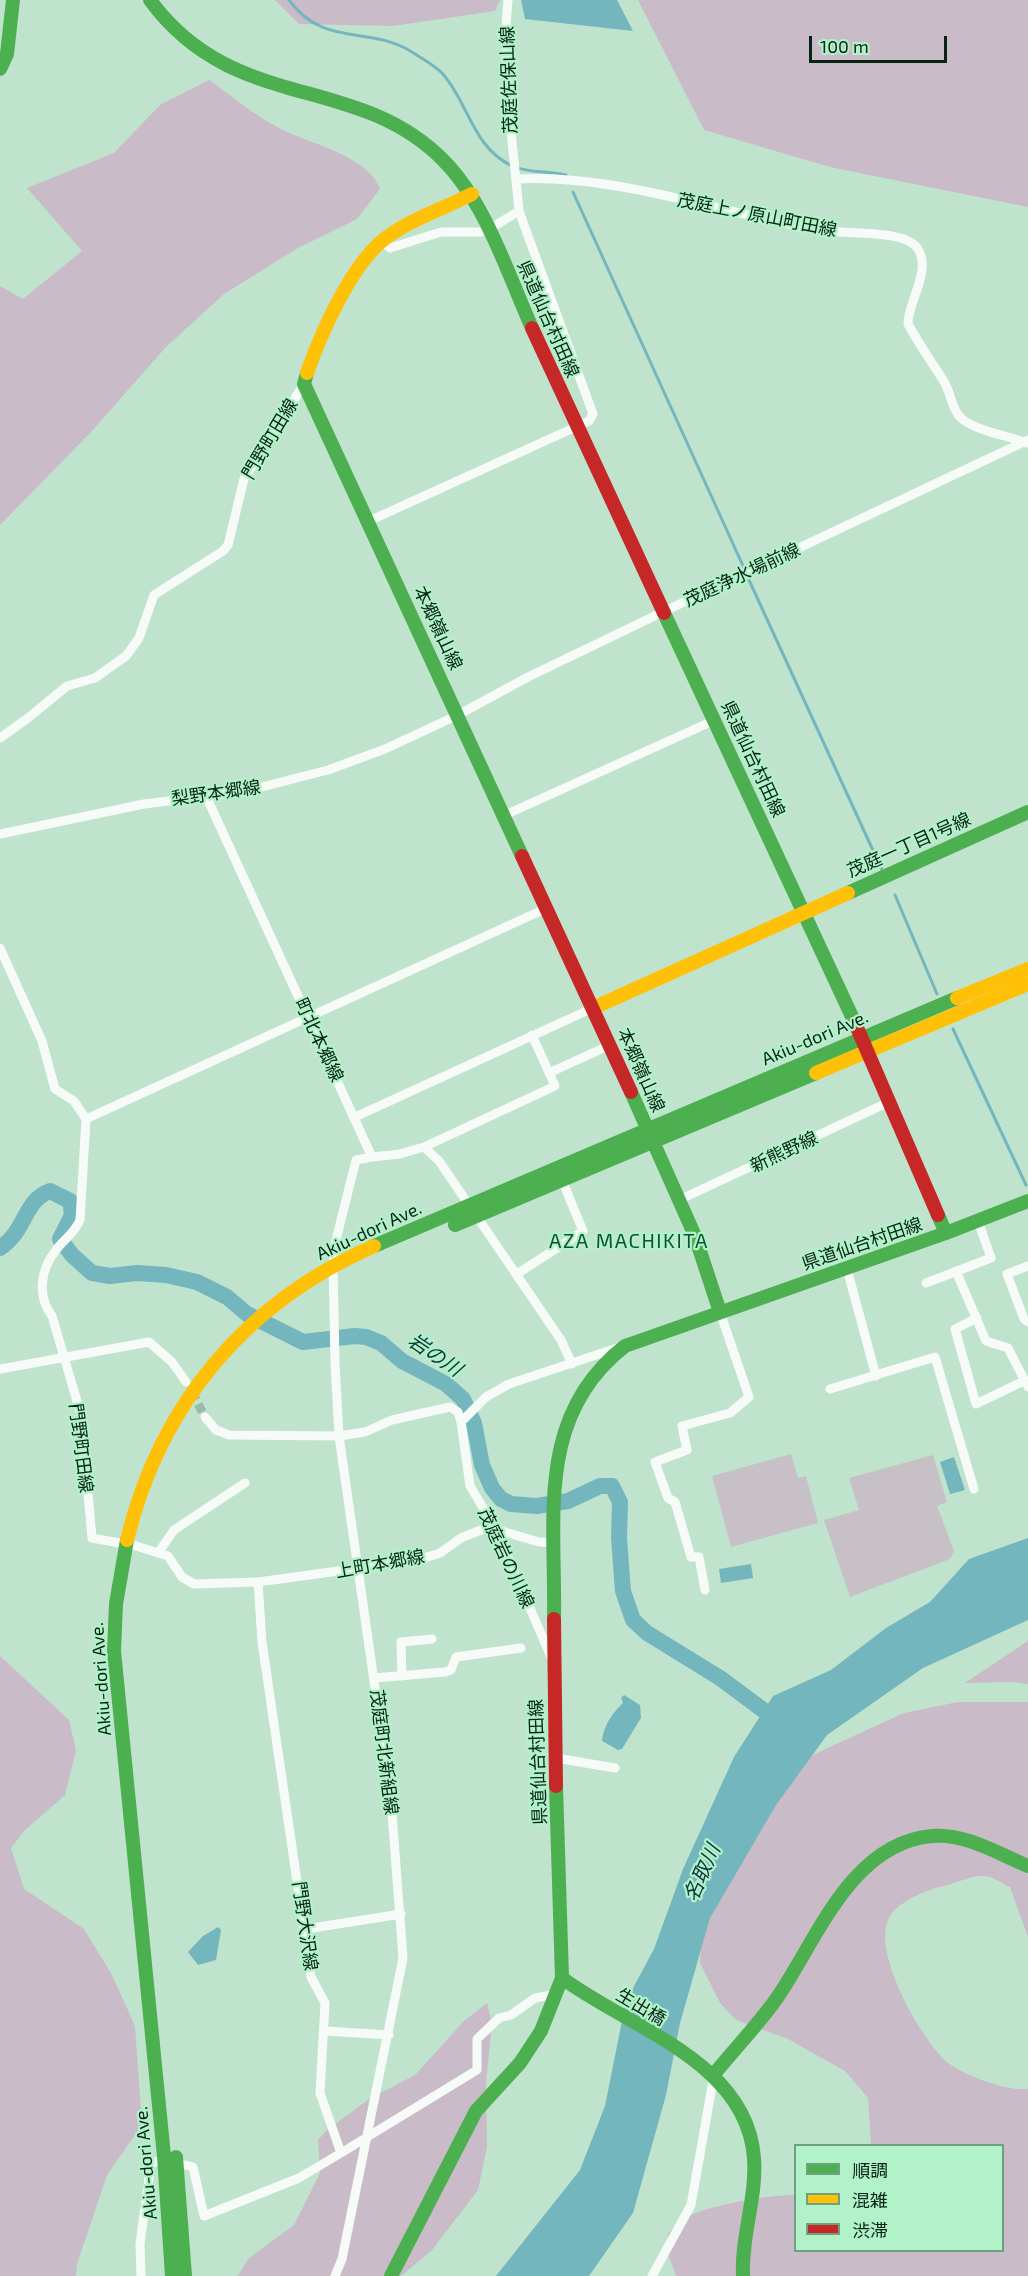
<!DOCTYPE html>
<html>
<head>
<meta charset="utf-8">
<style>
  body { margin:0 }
  #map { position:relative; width:1028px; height:2276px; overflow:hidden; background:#c0e3cd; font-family:"Exo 2","Noto Sans JP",sans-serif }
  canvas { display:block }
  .legend { position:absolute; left:794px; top:2144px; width:210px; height:108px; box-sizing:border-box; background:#b1f2c9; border:2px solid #6ea081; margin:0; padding:8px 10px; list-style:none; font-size:18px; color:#092415 }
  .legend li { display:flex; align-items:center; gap:12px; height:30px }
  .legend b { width:30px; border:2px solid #6ea081 }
  .scale { position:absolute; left:809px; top:36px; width:138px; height:27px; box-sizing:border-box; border:3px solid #092415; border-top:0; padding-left:8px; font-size:18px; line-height:21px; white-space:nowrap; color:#092415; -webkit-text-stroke:4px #b1f2c9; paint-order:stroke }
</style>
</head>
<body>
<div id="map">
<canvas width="1028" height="2276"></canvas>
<ul class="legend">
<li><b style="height:8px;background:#4caf50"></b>順調</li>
<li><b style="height:8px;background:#ffc107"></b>混雑</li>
<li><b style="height:8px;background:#c62828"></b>渋滞</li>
</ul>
<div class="scale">100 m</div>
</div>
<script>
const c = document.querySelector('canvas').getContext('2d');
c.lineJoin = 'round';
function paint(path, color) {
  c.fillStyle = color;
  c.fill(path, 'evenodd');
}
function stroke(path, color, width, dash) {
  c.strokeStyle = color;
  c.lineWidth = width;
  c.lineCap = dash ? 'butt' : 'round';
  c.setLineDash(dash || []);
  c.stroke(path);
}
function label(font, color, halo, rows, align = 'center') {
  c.font = font + ' "Exo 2","Noto Sans JP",sans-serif';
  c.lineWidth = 4.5;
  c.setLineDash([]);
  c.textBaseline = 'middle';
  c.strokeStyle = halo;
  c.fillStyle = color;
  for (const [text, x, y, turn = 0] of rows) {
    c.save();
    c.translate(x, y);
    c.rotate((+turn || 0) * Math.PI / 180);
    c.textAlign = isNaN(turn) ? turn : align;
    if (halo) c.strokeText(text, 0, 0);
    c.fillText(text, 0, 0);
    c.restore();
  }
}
const green = new Path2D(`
  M 791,1454 L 798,1478 L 806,1476 L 818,1523 L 731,1547 L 712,1476 Z
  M 933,1455 L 947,1502 L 937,1506 L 954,1551 L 950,1559 L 850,1597 L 824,1520 L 859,1510 L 849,1478 Z`);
const forest = new Path2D(`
  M 275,0 L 500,0 L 495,11 L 393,26 L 299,24 Z
  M 638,0 L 1028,0 L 1028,207 L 830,167 L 704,130 Z
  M 209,80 C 232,96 254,115 279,128 C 309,144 368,155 380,189 L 357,219 L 298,248 L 224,294 L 165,348 L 92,431 L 0,525 L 0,286 L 23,299 L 82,251 L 27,188 L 114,153 L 160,105 Z
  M 1028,1641 L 1028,1684 L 1013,1682 L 965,1683 Z
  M 0,1656 L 69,1720 L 76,1750 L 65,1795 L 25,1830 L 11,1848 L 24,1889 L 84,1929 L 112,1975 L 135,2026 L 142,2125 L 107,2175 L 77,2264 L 76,2276 L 0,2276 Z
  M 958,1702 L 1028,1702 L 1028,1937 L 1010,1887 C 1003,1884 992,1876 985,1876 C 972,1875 953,1884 940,1887 C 924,1891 895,1903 888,1920 C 873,1955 921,2039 947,2062 C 962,2075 1009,2092 1028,2089 L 1028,2276 L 676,2276 L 668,2254 L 668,2234 C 673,2229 679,2221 685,2218 C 707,2205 769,2195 795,2195 L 796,2250 L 1002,2250 L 1002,2146 L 871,2145 L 868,2098 L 845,2071 L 788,2039 L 736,2020 L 720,2003 L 700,1963 L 703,1916 L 766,1779 L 823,1750 L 904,1713 Z
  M 487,2003 L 492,2024 L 486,2082 L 487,2147 L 478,2190 L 432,2250 L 401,2276 L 238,2276 L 248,2259 L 294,2225 L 320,2173 L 318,2140 L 327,2130 L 369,2099 L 415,2075 L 464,2021 Z`);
const water = new Path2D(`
  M 521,0 L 617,0 L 633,31 L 525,19 Z
  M 954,1457 L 965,1490 L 950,1494 L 940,1462 Z
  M 1028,1538 L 1028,1620 L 923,1668 L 827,1735 L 776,1805 L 710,1918 L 680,2023 L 666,2095 L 633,2213 L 589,2276 L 496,2276 L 580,2170 L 605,2106 L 626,2001 L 654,1949 L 683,1869 L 734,1757 L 773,1696 L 831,1670 L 886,1628 L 930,1602 L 969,1559 Z
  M 751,1564 L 753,1578 L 721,1583 L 719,1569 Z
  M 624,1695 L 640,1705 L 641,1718 L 622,1749 L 618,1750 L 602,1741 C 603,1727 612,1713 623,1703 L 621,1698 Z
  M 218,1927 L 221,1930 L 216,1960 L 198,1965 L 188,1952 L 203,1936 Z`);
const stream = new Path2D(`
  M 289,0 C 324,48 369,25 412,52 C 421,58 434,65 442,73 C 469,103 472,147 512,166 C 527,173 549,171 566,175
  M 573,192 L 744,568
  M 749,580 L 882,870
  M 895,895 L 937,994
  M 953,1029 L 1026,1185`);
const river = new Path2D(`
  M 0,1248 C 27,1230 23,1201 50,1191 L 70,1201 L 72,1215 L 60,1239 L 72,1255 L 92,1273 L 110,1276 L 137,1273 L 166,1275 L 197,1282 L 227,1297 L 247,1314 L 303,1342 L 355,1336 L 366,1337 L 381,1343 L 402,1361 L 446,1384 L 463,1399 L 474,1423 L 482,1465 L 492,1488 L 501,1499 L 511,1504 L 537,1506 L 568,1501 L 600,1486 L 612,1486 L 620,1502 L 619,1538 L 623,1591 L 633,1620 L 647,1633 L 720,1678 L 782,1724`);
const streetTunnel = new Path2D(`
  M 192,1392 L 205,1417`);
const street = new Path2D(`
  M 516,179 C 617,174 718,212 817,230 C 841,235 905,228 918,249 C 932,271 907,304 908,324 C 919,344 931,361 943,380 C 951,391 951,409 961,418 C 975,431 1010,436 1027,443
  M 491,228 L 519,211 C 513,142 501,70 508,0
  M 382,242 L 390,248 L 441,232 L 481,232
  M 369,521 L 589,421 L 593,414 L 519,211
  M 0,738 L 28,718 L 67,686 L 95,678 L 126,656 L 139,638 L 154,595 L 223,551 L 228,545 L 244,479 L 304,384
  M 206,796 L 372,1157 L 400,1154 L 424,1147 L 439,1161 L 561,1340 L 572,1364
  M 505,815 L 715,720
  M 0,834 L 144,804 L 242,792 L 328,770 L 385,749 L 458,715 L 528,677 L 665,611 L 1028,440
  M 0,948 L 42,1041 L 55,1089 L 74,1101 L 86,1119 L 80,1220 C 74,1234 64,1239 56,1250 C 40,1270 37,1296 52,1316 L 81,1415 L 92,1538 L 136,1546 L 168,1556 L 182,1577 L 194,1584 L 258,1582 L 262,1642 L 311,1977 L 325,2003 L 320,2093 L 341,2153 L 477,2070 L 477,2039 L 499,2018 L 511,2015 L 535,1998 L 557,1994
  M 549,1073 L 610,1045
  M 355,1117 L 593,1008
  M 86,1119 L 547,908
  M 424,1147 L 555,1086 L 532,1035
  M 679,1200 L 889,1102
  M 1028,1266 L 1007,1274 L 1024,1319 L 1028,1322
  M 847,1269 L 876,1376
  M 956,1271 L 986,1341 L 1008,1348 L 1028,1387
  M 517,1274 L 583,1231 L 562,1180
  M 926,1283 L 991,1258 L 978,1221
  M 977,1318 L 955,1329 L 976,1404 L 1024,1381
  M 0,1369 L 149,1342 L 172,1362 L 186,1382
  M 830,1389 L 935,1357 L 974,1489
  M 205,1417 L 216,1430 L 229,1435 L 339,1436 L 365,1432 L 392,1420 L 450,1407 L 458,1412 L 461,1422
  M 158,1553 L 174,1530 L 245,1483
  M 258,1582 L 418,1560 L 440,1553 L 461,1538 L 488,1527 L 539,1542 L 555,1543
  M 705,1590 L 699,1557 L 691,1557 L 675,1502 L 668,1498 L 655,1462 L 687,1450 L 682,1426 L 730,1413 L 749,1397 L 720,1312
  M 551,1657 L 496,1529 L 470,1486 L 461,1422 L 486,1397 L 509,1384 L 617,1348
  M 402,1676 L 401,1642 L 432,1639
  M 374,1678 L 445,1672 L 451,1670 L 456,1657 L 521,1648
  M 556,1758 L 615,1768
  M 306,1929 L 401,1914
  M 325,2031 L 389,2035
  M 177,2163 L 193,2167 L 204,2216 L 299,2178 L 341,2153
  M 141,2276 L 140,2244 L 151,2163 L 164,2160
  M 335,2276 L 342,2259 L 403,1958 L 391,1800 L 339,1436 L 335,1363 L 333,1264 L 336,1240 L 356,1160 L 372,1157
  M 652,2276 L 691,2205 L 714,2075`);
const fast = new Path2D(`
  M 150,0 C 233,114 356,72 443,160 C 486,203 507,272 532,328
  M 0,69 L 7,54 L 13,0
  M 307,373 L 304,384 L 522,856
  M 664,613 L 855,1023
  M 848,893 L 1028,812
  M 631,1092 L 695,1236 L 720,1312
  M 455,1225 L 816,1073
  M 946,1233 L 1028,1201
  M 374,1246 L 957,998
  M 127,1540 L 116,1604 L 114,1651 L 164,2156 L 172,2276
  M 554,1619 C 556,1518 535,1416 625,1346 L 946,1233 L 938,1215
  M 556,1786 L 562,1978 C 629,2028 747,2061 754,2158 C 757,2197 741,2236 743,2276
  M 715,2073 C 736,2047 760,2023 779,1995 C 818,1937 852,1843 932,1836 C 965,1833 999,1854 1028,1866
  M 176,2157 L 185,2276
  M 391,2276 L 476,2111 L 520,2063 L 541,2031 L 562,1978`);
const slow = new Path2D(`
  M 307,373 C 321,333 350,268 382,241 C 408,220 443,209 472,194
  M 957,998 L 1028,969
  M 593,1008 L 848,893
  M 816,1073 L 1028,984
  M 127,1540 C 160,1404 246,1302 374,1246`);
const jam = new Path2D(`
  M 532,328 L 664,613
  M 522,856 L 631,1092
  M 855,1023 L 938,1215
  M 554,1619 L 556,1786`);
const streetNames = [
  ["茂庭佐保山線",509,80,-92],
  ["茂庭上ノ原山町田線",757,215,11],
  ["県道仙台村田線",548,319,66],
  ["門野町田線",270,439,-59],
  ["茂庭浄水場前線",742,575,-25],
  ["本郷嶺山線",438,628,65],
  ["県道仙台村田線",753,759,65],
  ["梨野本郷線",216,793,-8],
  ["茂庭一丁目1号線",909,845,-24],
  ["Akiu-dori Ave.",815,1038,-23],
  ["町北本郷線",319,1040,65],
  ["本郷嶺山線",641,1070,66],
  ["新熊野線",784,1152,-25],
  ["Akiu-dori Ave.",369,1231,-25],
  ["県道仙台村田線",862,1244,-19],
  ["門野町田線",81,1448,83],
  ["茂庭岩の川線",506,1558,65],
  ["上町本郷線",380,1564,-10],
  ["Akiu-dori Ave.",101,1679,-94],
  ["茂庭町北新組線",384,1752,83],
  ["県道仙台村田線",538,1762,-92],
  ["門野大沢線",305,1926,82],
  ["生出橋",641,2007,31],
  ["Akiu-dori Ave.",146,2163,-95]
];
const neighbourhoodNames = [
  ["AZA MACHIKITA",629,1241]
];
const waterNames = [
  ["岩の川",435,1355,34],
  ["名取川",702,1873,-66]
];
paint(green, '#c7c1c7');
paint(forest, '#c9bbc7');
paint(water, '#74b6be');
stroke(stream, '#74b6be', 3);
stroke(river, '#74b6be', 16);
stroke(streetTunnel, '#9bbda8', 9, [9, 4.5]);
stroke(street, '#f6fbf8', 9);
stroke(fast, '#4caf50', 14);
stroke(slow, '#ffc107', 14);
stroke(jam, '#c62828', 14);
label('18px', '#092415', '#b1f2c9', streetNames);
c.letterSpacing = '1.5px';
label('20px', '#0d5332', '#b1f2c9', neighbourhoodNames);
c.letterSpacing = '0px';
label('italic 20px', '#103640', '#b1f2c9', waterNames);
</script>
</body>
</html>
